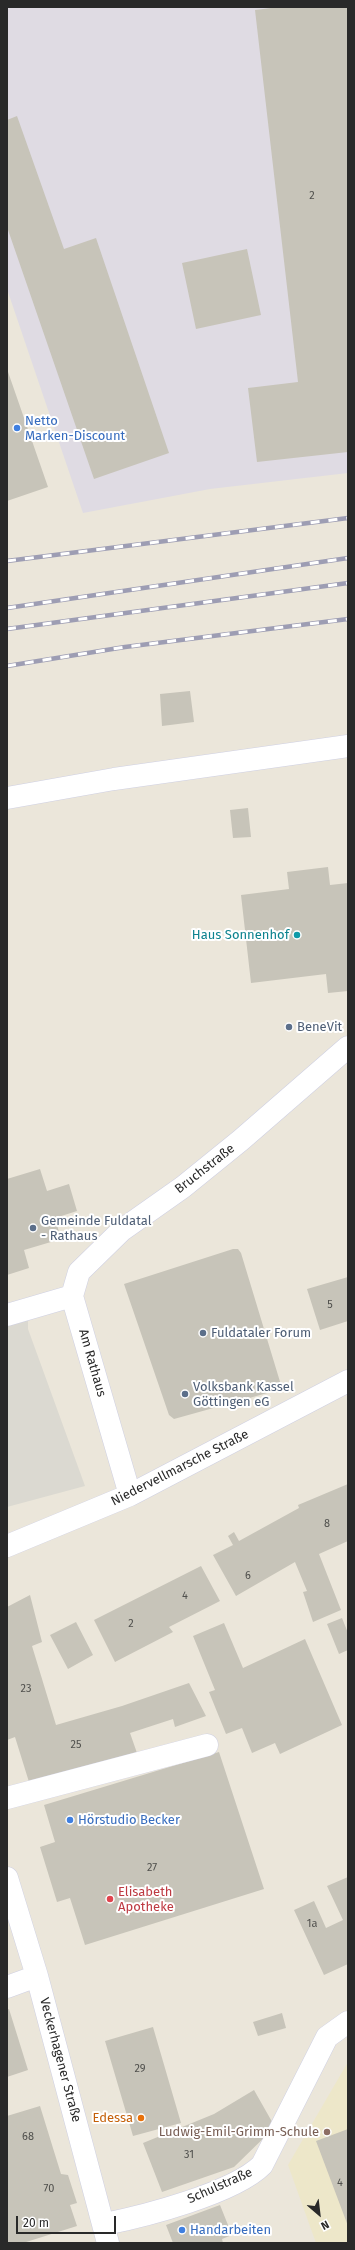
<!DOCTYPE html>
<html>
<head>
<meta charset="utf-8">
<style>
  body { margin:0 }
  #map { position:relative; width:355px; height:2250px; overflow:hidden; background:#ebe6da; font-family:"Fira Sans",sans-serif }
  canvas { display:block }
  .frame { position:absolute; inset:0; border:8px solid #292929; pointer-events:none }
  .north { position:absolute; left:299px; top:2194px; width:40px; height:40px; -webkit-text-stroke:3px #fff; paint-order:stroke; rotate:152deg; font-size:11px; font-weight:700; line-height:16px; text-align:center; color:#292929 }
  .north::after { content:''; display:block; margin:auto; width:14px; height:18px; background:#292929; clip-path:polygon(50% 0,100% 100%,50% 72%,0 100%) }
  .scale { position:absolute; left:16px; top:2216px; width:100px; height:18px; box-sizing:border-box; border:2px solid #292929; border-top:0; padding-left:5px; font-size:12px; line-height:14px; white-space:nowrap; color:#292929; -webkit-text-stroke:3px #fff; paint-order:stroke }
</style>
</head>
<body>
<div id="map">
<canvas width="355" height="2250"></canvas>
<div class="frame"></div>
<div class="north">N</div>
<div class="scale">20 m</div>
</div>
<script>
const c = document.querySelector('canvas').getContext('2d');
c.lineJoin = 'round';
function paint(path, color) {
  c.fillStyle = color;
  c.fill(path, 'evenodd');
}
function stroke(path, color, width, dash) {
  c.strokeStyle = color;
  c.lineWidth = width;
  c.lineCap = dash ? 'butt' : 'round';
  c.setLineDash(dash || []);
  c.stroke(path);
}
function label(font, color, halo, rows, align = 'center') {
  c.font = font + ' "Fira Sans",sans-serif';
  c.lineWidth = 4;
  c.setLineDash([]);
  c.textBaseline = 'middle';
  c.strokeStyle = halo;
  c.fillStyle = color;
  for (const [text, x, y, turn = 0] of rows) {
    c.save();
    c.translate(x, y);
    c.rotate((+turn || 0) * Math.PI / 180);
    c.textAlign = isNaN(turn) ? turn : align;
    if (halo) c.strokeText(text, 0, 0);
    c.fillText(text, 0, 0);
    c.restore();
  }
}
const industrial = new Path2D(`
  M 7,7 L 348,7 L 348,473 L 210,489 L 83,513 L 7,289 Z`);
const education = new Path2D(`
  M 348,2062 L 348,2243 L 316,2243 L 288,2165 Z`);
const plaza = new Path2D(`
  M 28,1309 L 28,1329 L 85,1486 L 7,1507 L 7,1315 Z`);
const building = new Path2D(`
  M 279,7 L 348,7 L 348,452 L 257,462 L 248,388 L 298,382 L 255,10 Z
  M 17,116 L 64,249 L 96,238 L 169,453 L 94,479 L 7,227 L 7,120 Z
  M 247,249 L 261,315 L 196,329 L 182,263 Z
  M 7,369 L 48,487 L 7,501 Z
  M 190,691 L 194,722 L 162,726 L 160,694 Z
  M 248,808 L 251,837 L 233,838 L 230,810 Z
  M 328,867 L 330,885 L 348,883 L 348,991 L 328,993 L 326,974 L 251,983 L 241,895 L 289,889 L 287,872 Z
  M 40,1169 L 47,1191 L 69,1184 L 77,1211 L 55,1218 L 61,1239 L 24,1250 L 29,1268 L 7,1275 L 7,1179 Z
  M 233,1249 L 238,1249 L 241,1253 L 281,1385 L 278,1390 L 174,1419 L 169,1415 L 124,1284 Z
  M 348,1277 L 348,1321 L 320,1330 L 307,1289 Z
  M 348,1484 L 348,1541 L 319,1554 L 341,1610 L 313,1622 L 303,1592 L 307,1591 L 295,1562 L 236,1596 L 213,1555 L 233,1545 L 228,1536 L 234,1532 L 239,1541 L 299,1508 L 298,1505 Z
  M 201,1566 L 220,1601 L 169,1627 L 173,1632 L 115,1662 L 94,1620 Z
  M 30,1595 L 42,1642 L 32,1646 L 56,1725 L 122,1706 L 189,1683 L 206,1716 L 175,1727 L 173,1719 L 130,1733 L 137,1753 L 29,1782 L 15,1737 L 7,1740 L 7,1607 Z
  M 342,1618 L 348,1633 L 348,1650 L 339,1654 L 327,1624 Z
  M 76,1622 L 93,1655 L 68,1669 L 50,1635 Z
  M 224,1623 L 243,1668 L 305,1639 L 342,1725 L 280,1754 L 275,1743 L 252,1753 L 242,1728 L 226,1734 L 209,1692 L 215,1690 L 193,1636 Z
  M 219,1752 L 264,1889 L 85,1945 L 70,1898 L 57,1902 L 40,1847 L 55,1842 L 44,1805 Z
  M 348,1877 L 348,1964 L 324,1975 L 294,1910 L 314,1901 L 326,1928 L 343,1920 L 327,1886 Z
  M 9,2009 L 28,2070 L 7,2077 L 7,2010 Z
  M 282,2013 L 286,2028 L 258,2036 L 253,2022 Z
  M 153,2027 L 181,2123 L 133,2136 L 105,2041 Z
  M 254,2090 L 275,2127 L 234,2167 L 162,2192 L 143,2143 L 214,2114 Z
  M 40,2106 L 61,2174 L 68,2175 L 77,2203 L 70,2205 L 77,2226 L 23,2243 L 7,2243 L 7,2116 Z
  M 348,2129 L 348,2226 L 316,2141 Z
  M 220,2205 L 232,2235 L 222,2239 L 223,2243 L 173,2243 L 166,2225 Z`);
const minor = new Path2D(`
  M 7,798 L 114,779 L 348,746
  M 72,1296 L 79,1272 L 122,1230 L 183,1187 L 241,1140 L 348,1047
  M 7,1315 L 72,1296 L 130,1495
  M 7,1546 L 130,1495 L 348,1381
  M 7,1798 L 207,1745
  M 7,1878 L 37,1976 L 108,2243
  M 7,1987 L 37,1976
  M 105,2224 C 145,2216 234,2193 262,2165 L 327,2037 L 348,2022`);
const rail = new Path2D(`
  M 7,561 L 348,518
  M 7,608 L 348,558
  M 7,629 L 348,583
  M 7,666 L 125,647 L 348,619`);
const markers = [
  [17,428,4,"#3f7fe0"],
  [297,935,4,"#0f9aa8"],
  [289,1027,4,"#5c6f8a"],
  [33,1228,4,"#5c6f8a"],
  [203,1333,4,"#5c6f8a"],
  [185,1394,4,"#5c6f8a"],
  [70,1820,4,"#3f7fe0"],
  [110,1899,4,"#e0444e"],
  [141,2118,4,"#e8710a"],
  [327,2132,4,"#8d6e63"],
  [182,2230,4,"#3f7fe0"]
];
const numberNames = [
  ["2",312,196],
  ["5",330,1305],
  ["8",327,1524],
  ["6",248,1576],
  ["4",185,1596],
  ["2",131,1624],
  ["23",26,1689],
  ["25",76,1745],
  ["27",152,1868],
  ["1a",312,1924],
  ["29",140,2069],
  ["68",28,2137],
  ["31",189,2155],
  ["4",340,2183],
  ["70",49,2189]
];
const shopNames = [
  ["Netto",25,421],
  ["Marken-Discount",25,436],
  ["Hörstudio Becker",78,1820],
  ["Handarbeiten",190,2230]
];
const cultureNames = [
  ["Haus Sonnenhof",289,935]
];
const serviceNames = [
  ["BeneVit",297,1027],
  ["Gemeinde Fuldatal",41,1221],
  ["- Rathaus",41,1236],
  ["Fuldataler Forum",211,1333],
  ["Volksbank Kassel",193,1387],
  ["Göttingen eG",193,1402]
];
const streetNames = [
  ["Bruchstraße",205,1169,-38],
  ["Am Rathaus",92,1363,74],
  ["Niedervellmarsche Straße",180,1468,-27],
  ["Veckerhagener Straße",60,2060,75],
  ["Schulstraße",220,2186,-24]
];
const healthNames = [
  ["Elisabeth",118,1892],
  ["Apotheke",118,1907]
];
const foodNames = [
  ["Edessa",133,2118]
];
const educationNames = [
  ["Ludwig-Emil-Grimm-Schule",319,2132]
];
paint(industrial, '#dfdbe3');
paint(education, '#ede7c9');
paint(plaza, '#dbd9d1');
paint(building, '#c7c4b9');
stroke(minor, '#cfd0e2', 23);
stroke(minor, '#fff', 22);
stroke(rail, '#9d9db3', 4.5);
stroke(rail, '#fff', 3, [9]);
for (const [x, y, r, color] of markers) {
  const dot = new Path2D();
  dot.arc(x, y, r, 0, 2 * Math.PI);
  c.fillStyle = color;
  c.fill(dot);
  stroke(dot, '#fff', 1.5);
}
label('11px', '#50504d', null, numberNames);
label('13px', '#366cbe', '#fff', shopNames, 'left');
label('13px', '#0d838f', '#fff', cultureNames, 'right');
label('13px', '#4e5e75', '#fff', serviceNames, 'left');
label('13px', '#292929', '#fff', streetNames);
label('13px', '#be3a42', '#fff', healthNames, 'left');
label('13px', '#c56008', '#fff', foodNames, 'right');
label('13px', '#785e54', '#fff', educationNames, 'right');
</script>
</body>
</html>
